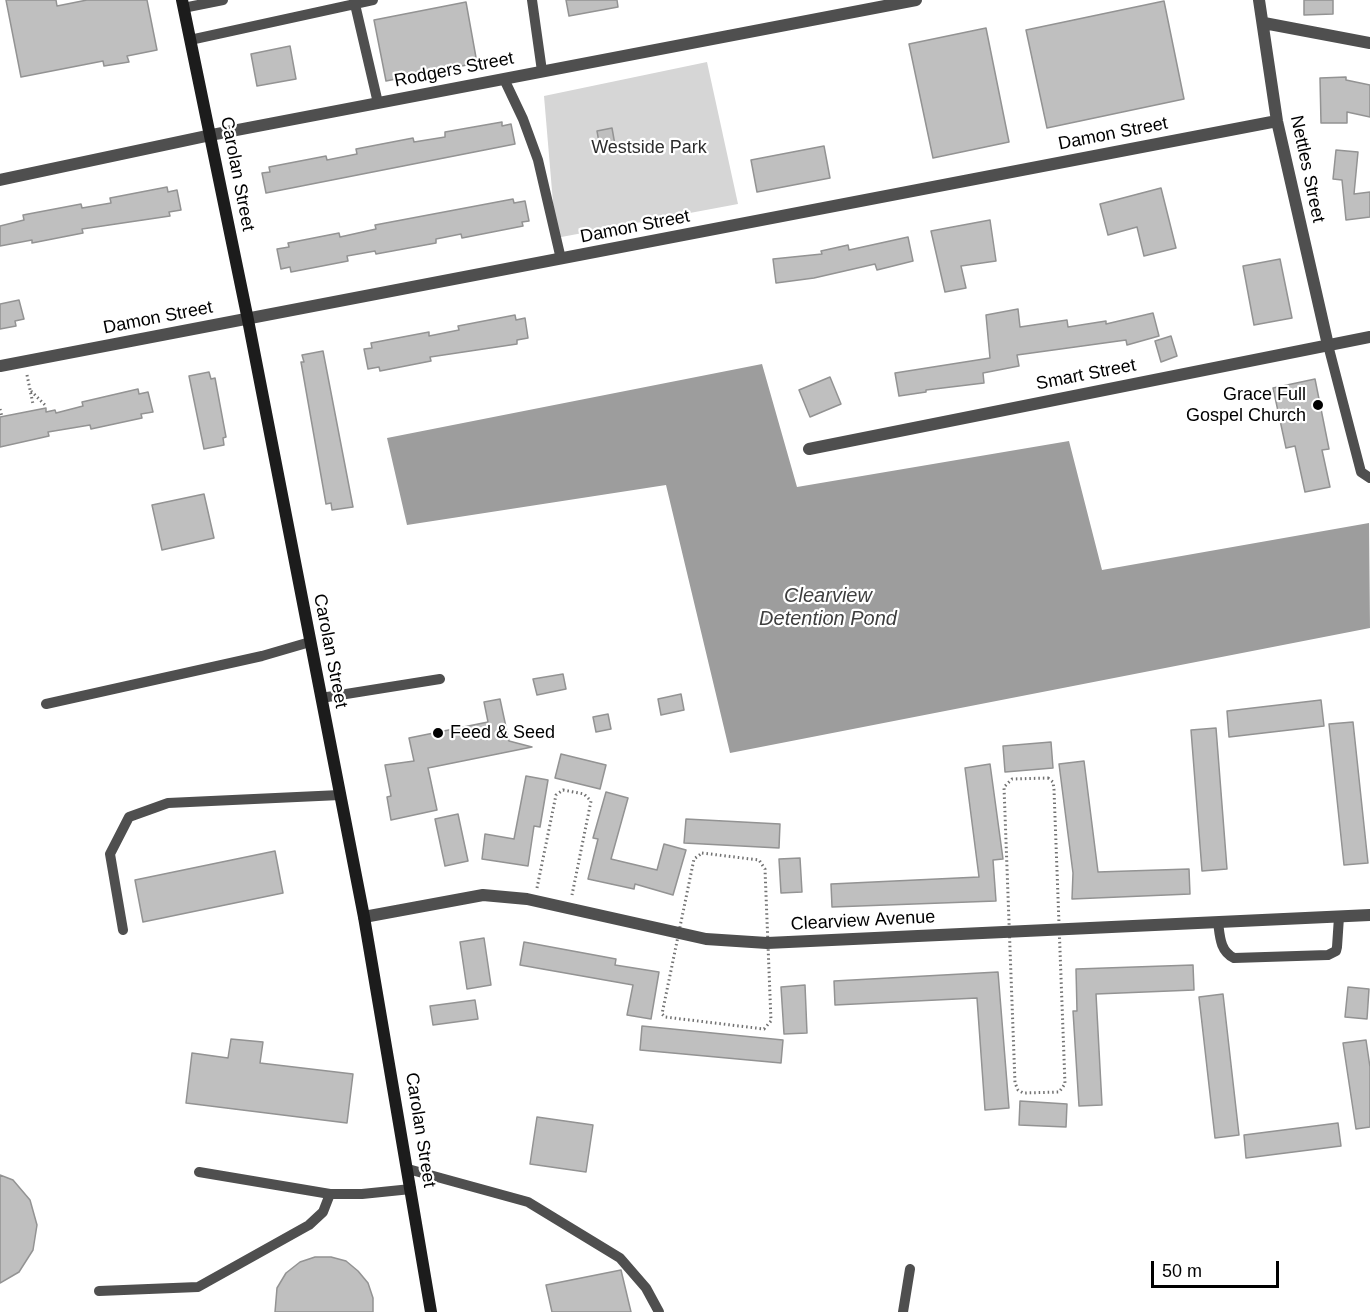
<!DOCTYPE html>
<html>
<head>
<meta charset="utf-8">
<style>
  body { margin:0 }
  #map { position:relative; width:1370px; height:1312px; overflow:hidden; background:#fff; font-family:Arial,sans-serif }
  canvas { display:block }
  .scale { position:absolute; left:1151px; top:1261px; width:128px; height:27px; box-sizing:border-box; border:3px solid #000; border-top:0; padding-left:8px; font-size:18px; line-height:21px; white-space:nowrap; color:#000; -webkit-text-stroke:4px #fff; paint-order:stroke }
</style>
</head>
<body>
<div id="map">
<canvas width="1370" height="1312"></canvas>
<div class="scale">50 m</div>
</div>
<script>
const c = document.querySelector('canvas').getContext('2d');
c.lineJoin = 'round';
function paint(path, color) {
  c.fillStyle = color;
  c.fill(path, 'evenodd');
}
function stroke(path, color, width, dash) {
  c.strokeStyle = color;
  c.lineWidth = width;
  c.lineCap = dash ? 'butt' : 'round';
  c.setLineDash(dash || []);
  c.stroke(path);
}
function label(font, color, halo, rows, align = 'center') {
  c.font = font + ' Arial,sans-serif';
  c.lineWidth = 4.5;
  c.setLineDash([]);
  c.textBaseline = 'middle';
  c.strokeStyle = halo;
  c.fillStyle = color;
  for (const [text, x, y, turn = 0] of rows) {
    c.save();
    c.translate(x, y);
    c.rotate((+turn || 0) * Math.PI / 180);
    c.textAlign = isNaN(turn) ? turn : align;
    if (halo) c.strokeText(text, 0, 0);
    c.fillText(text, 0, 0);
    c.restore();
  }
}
const green = new Path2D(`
  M 707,62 L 738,204 L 556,238 L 544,96 Z`);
const water = new Path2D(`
  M 762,364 L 797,487 L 1069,441 L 1102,570 L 1369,523 L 1370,628 L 730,753 L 666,485 L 407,525 L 387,438 Z`);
const building = new Path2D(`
  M 6,0 L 56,0 L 57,6 L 87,0 L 147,0 L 157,50 L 127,56 L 129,62 L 104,66 L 103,61 L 21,77 Z
  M 566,0 L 617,0 L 618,7 L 569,16 Z
  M 1304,0 L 1333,0 L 1333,14 L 1304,15 Z
  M 1164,1 L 1184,99 L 1047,128 L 1026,30 Z
  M 466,2 L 477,63 L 386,81 L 374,20 Z
  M 986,28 L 1009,142 L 933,158 L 909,44 Z
  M 290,46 L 296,79 L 257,86 L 251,54 Z
  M 1346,77 L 1346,80 L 1370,85 L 1370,117 L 1347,112 L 1347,123 L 1321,123 L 1320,78 Z
  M 502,122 L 502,126 L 511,124 L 515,144 L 266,193 L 262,173 L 270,172 L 269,167 L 326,156 L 327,160 L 357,154 L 356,149 L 413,138 L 414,142 L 445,137 L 445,132 Z
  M 612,128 L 615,145 L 600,148 L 597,131 Z
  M 824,146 L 830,178 L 757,192 L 751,160 Z
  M 1336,150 L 1358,152 L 1354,194 L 1370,192 L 1370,217 L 1346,220 L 1342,180 L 1333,179 Z
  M 167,187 L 168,192 L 177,190 L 181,210 L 169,212 L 170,216 L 82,229 L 83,233 L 32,243 L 32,240 L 0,246 L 0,226 L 24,220 L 23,215 L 81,204 L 82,208 L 111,203 L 110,198 Z
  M 1161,188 L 1176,248 L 1144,256 L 1137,227 L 1108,235 L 1100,204 Z
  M 513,199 L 514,203 L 525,201 L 529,221 L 522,222 L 523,226 L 462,238 L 461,234 L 436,239 L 436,243 L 376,254 L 375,251 L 347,256 L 348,261 L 291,272 L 290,267 L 281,269 L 277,249 L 289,247 L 288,243 L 339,233 L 340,237 L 376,229 L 375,225 Z
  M 990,220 L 996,261 L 961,266 L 966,288 L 945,292 L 931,231 Z
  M 908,237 L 913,261 L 877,270 L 875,264 L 814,278 L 776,283 L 773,259 L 822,254 L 821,251 L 848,245 L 849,250 Z
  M 1280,259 L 1292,318 L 1254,325 L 1243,266 Z
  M 19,300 L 24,319 L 15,321 L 16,326 L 0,329 L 0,304 Z
  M 1018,309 L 1020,327 L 1067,320 L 1068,327 L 1106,321 L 1106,324 L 1153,313 L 1159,336 L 1127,345 L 1126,340 L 1017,355 L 1019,366 L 983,373 L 984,383 L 926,390 L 926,392 L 899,396 L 895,373 L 990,358 L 986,315 Z
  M 515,315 L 516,320 L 525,318 L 528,338 L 517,340 L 517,344 L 430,357 L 431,361 L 380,371 L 379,367 L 368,369 L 364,349 L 372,348 L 371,343 L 429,332 L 429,336 L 459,330 L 458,326 Z
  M 1171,336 L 1177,356 L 1161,362 L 1155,341 Z
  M 323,351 L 353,507 L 332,510 L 331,503 L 326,504 L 301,362 L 304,362 L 302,355 Z
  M 209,372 L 211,379 L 215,378 L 226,437 L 223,438 L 224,445 L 204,449 L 189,376 Z
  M 830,377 L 841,404 L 810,417 L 799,390 Z
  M 1315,379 L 1329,449 L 1322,450 L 1330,487 L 1305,492 L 1295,446 L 1286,448 L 1273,388 Z
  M 138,389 L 139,394 L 148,392 L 153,412 L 141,414 L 142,418 L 91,429 L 90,425 L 48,432 L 49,436 L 0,447 L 0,417 L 46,408 L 46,412 L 55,410 L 56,413 L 83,406 L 82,402 Z
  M 204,494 L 214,538 L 162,550 L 152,505 Z
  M 563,674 L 566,689 L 537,695 L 533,679 Z
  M 681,694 L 684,710 L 661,715 L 658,699 Z
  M 500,699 L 509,741 L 532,747 L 428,768 L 437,810 L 391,820 L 387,797 L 391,796 L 385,765 L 414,761 L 409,738 L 488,722 L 484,702 Z
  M 1321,700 L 1324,726 L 1229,737 L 1227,711 Z
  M 608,714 L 611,729 L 596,732 L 593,717 Z
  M 1353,722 L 1368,863 L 1344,865 L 1329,724 Z
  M 1216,728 L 1227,869 L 1202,871 L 1191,730 Z
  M 1051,742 L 1053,768 L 1005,772 L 1003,746 Z
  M 561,754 L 606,765 L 600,789 L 555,778 Z
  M 1084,761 L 1098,872 L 1189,869 L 1190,894 L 1072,899 L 1073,873 L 1059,764 Z
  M 990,764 L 1003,859 L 993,860 L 996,901 L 832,907 L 831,884 L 979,877 L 965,768 Z
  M 526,776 L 548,780 L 540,827 L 534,826 L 528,866 L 482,859 L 485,834 L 514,839 Z
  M 606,792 L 628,798 L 611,859 L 657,870 L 664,844 L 686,850 L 673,895 L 635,884 L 634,889 L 588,879 L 598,839 L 593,838 Z
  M 458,814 L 468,861 L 445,866 L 435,819 Z
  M 686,819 L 780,824 L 779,848 L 684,843 Z
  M 275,851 L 283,893 L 143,922 L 135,880 Z
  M 800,858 L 802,892 L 781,893 L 779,859 Z
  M 484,938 L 491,985 L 467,989 L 460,942 Z
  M 524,942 L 616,959 L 615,965 L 659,972 L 651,1019 L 627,1015 L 633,985 L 520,965 Z
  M 1193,965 L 1194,990 L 1096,994 L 1102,1105 L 1079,1106 L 1073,1011 L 1077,1011 L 1076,969 Z
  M 998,972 L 1009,1108 L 985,1110 L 977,998 L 835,1005 L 834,981 Z
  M 805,985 L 807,1033 L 784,1034 L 781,987 Z
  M 1348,987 L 1369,989 L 1367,1019 L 1345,1017 Z
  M 1223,994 L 1239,1135 L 1215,1138 L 1199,997 Z
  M 475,1000 L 478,1019 L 433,1025 L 430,1006 Z
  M 642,1026 L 783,1040 L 781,1063 L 640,1050 Z
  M 231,1039 L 263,1042 L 260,1063 L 353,1074 L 347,1123 L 186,1103 L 192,1053 L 228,1058 Z
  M 1366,1040 L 1370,1067 L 1370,1127 L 1356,1129 L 1343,1043 Z
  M 1020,1101 L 1067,1104 L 1066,1127 L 1019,1125 Z
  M 537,1117 L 593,1125 L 586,1172 L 530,1164 Z
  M 1338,1123 L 1341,1146 L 1246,1158 L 1244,1135 Z
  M 0,1175 L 13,1180 L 30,1200 L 37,1225 L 33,1250 L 19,1272 L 0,1283 Z
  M 315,1257 L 331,1257 L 346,1261 L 358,1271 L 368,1283 L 373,1298 L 373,1312 L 275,1312 L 277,1288 L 286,1273 L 300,1262 Z
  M 621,1270 L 631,1312 L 552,1312 L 546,1285 Z`);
const path = new Path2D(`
  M 27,375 L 33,404
  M 31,391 L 46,406
  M 0,409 L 2,417
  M 1048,778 L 1053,782 L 1054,790 L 1065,1084 L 1059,1092 L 1023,1093 L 1018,1090 L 1015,1083 L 1004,787 L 1012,779 Z
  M 702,853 L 759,860 L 765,869 L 771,1021 L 764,1029 L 665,1017 L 662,1014 L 694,859 Z
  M 537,888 L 556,795 L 563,790 L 584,794 L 591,801 L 572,895`);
const lane = new Path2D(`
  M 354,0 L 378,103
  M 532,0 L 542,71
  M 183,8 L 223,0
  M 190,40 L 373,0
  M 504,79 L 523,119 L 538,160 L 561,259
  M 1328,345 L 1361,472 L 1370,478
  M 321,698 L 440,679
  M 46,704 L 262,656 L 310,642
  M 1218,922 C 1220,937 1220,951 1234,958 L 1328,955 L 1336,951 L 1337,947 L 1339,917
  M 123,930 L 110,854 L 129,817 L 168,803 L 340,795
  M 408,1169 L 528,1202 L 620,1258 L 646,1288 L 659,1312
  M 199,1172 L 330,1194 L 362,1194 L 411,1189
  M 99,1291 L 198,1287 L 309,1225 L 323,1212 L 330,1194
  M 903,1312 L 910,1269`);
const street = new Path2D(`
  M 1259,0 L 1277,121 L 1328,345
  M 1264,23 L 1370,43
  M 0,180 L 211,135 L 916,0
  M 0,366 L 1277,121
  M 809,449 L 1370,337
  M 364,917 L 483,895 L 527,899 L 706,939 L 767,943 L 1370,915`);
const secondary = new Path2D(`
  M 182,0 L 248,320 L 364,917 L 431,1312`);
const markers = [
  [1318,405,6,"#000"],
  [438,733,6,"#000"]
];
const streetNames = [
  ["Rodgers Street",454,70,-11],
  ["Damon Street",1113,134,-11],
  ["Nettles Street",1307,169,78],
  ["Carolan Street",237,174,79],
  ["Damon Street",635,227,-11],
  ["Damon Street",158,318,-11],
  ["Smart Street",1086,375,-11],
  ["Carolan Street",330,651,79],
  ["Clearview Avenue",863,921,-3],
  ["Carolan Street",420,1130,81]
];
const parkNames = [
  ["Westside Park",649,148]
];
const poiNames = [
  ["Grace Full",1306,395],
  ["Gospel Church",1306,416],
  ["Feed & Seed",450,733,"left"]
];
const waterNames = [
  ["Clearview",828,596],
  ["Detention Pond",828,619]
];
paint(green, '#d6d6d6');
paint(water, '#9d9d9d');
paint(building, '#bfbfbf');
stroke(building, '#939393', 1.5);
stroke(path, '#717171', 3, [1.5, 3]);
stroke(lane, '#4f4f4f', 10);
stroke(street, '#4f4f4f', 12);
stroke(secondary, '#1c1c1c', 12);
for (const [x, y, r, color] of markers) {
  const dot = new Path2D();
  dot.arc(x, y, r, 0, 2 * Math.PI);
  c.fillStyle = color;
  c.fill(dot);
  stroke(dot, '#fff', 2);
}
label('18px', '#000', '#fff', streetNames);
label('18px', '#2d2d2d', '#fff', parkNames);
label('18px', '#000', '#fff', poiNames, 'right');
label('italic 20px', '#3e3e3e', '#fff', waterNames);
</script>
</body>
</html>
